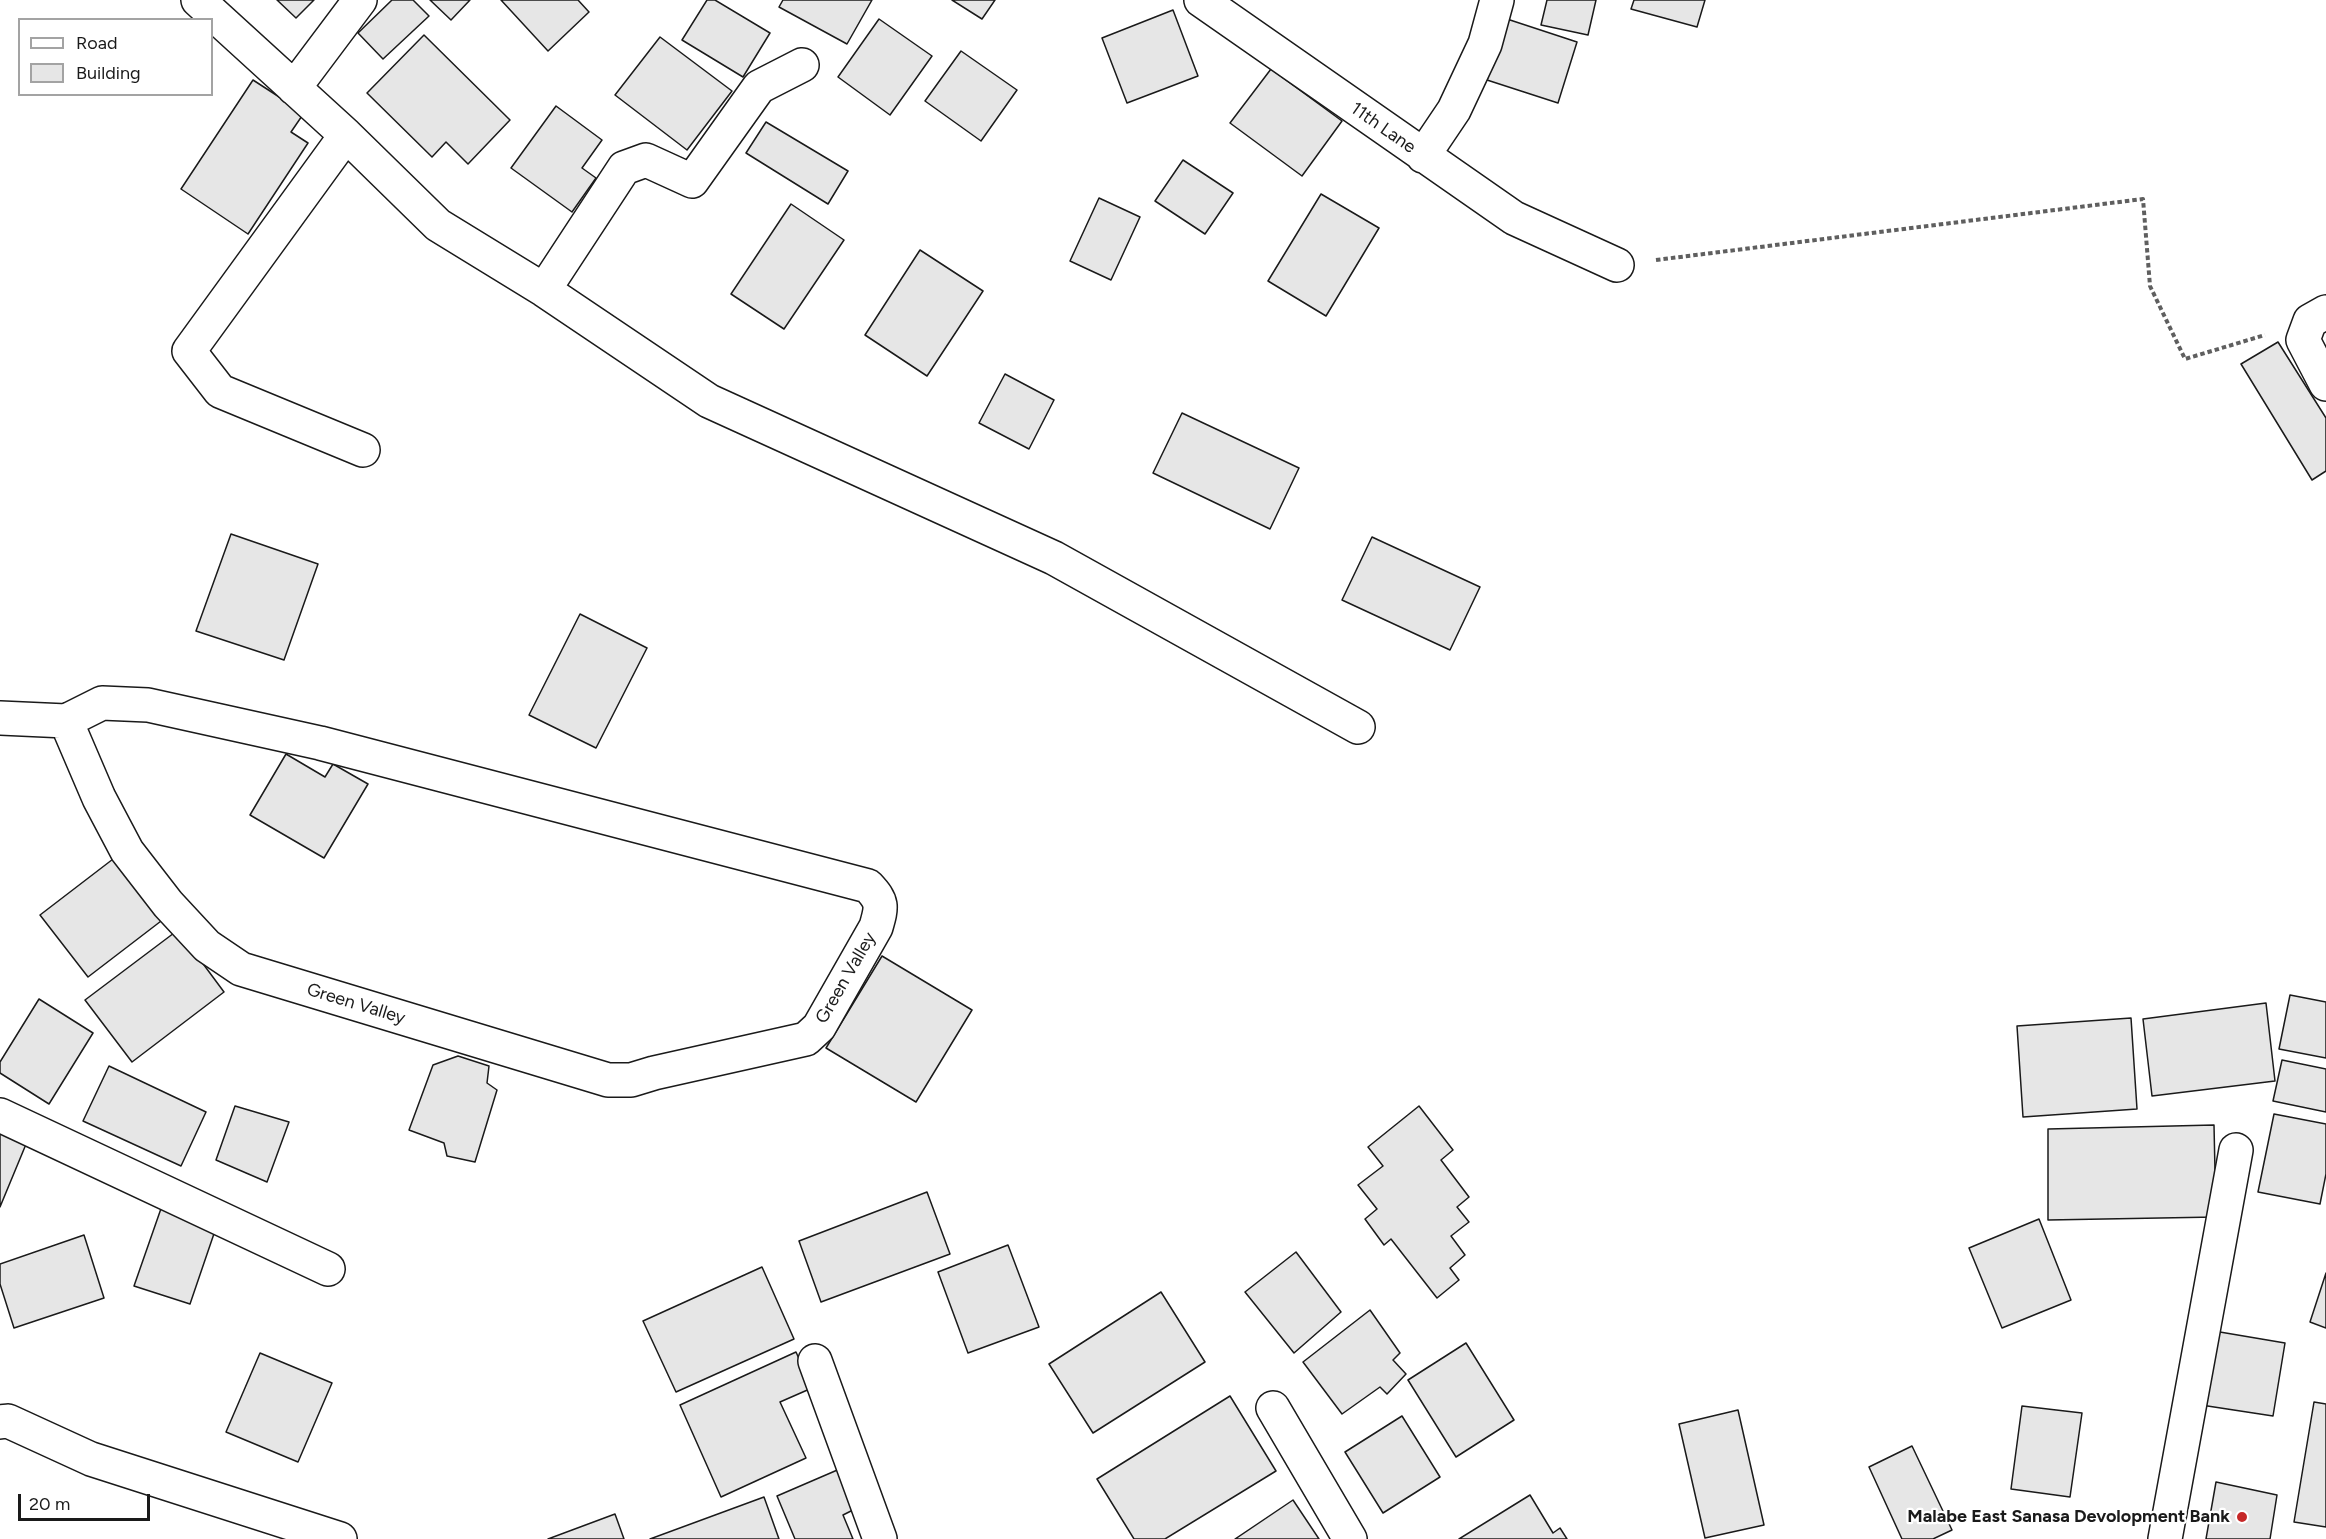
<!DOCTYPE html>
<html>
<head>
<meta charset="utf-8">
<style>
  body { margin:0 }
  #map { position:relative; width:2326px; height:1539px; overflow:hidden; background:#fff; font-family:Figtree,sans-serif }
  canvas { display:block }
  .legend { position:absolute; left:18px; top:18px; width:195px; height:78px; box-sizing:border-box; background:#fff; border:2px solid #a3a3a3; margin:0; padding:8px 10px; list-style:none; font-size:18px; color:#1a1a1a }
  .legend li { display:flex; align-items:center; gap:12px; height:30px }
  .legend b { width:30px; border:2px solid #a3a3a3 }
  .scale { position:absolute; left:18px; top:1494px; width:132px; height:27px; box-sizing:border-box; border:3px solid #1a1a1a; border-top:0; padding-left:8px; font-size:18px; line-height:21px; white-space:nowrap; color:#1a1a1a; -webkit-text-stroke:4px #fff; paint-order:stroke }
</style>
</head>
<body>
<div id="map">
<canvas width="2326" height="1539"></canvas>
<ul class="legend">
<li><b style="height:8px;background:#fff"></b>Road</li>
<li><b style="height:16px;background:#e6e6e6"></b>Building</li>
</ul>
<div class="scale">20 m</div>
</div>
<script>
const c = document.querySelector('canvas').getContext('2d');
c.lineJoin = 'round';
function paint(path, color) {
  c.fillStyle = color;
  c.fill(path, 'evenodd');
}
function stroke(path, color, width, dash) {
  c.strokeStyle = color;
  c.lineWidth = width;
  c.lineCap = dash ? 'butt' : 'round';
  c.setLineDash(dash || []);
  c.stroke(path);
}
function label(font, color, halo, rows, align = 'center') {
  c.font = font + ' Figtree,sans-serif';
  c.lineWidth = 4.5;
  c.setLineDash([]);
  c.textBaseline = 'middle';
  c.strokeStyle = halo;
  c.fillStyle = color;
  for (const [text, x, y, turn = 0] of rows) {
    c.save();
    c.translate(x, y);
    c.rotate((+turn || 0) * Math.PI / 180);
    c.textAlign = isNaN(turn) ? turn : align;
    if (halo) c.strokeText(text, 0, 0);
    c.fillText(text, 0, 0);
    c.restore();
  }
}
const building = new Path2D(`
  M 277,0 L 314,0 L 296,18 Z
  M 392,0 L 413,0 L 429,16 L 383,59 L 358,33 Z
  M 430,0 L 470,0 L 451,20 Z
  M 501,0 L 578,0 L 589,12 L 548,51 Z
  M 707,0 L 715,0 L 770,33 L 743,77 L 682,40 Z
  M 783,0 L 872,0 L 847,44 L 779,7 Z
  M 952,0 L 995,0 L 982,19 Z
  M 1547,0 L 1596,0 L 1588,35 L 1541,25 Z
  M 1634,0 L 1705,0 L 1697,27 L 1631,9 Z
  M 1173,10 L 1198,76 L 1127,103 L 1102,38 Z
  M 879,19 L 932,56 L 890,115 L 838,77 Z
  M 1507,19 L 1577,42 L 1558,103 L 1487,80 Z
  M 424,35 L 510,120 L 468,164 L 446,142 L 432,157 L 367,93 Z
  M 660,37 L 732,91 L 687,150 L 615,95 Z
  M 961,51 L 1017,90 L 981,141 L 925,101 Z
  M 1271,69 L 1342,121 L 1302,176 L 1230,123 Z
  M 253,80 L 304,113 L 291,132 L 308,143 L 248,234 L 181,189 Z
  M 556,106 L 602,140 L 582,168 L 596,178 L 572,212 L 511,168 Z
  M 766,122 L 848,171 L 828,204 L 746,153 Z
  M 1183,160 L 1233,193 L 1205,234 L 1155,201 Z
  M 1321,194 L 1379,228 L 1326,316 L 1268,281 Z
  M 1099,198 L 1140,217 L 1111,280 L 1070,261 Z
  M 791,204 L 844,240 L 784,329 L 731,294 Z
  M 920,250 L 983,291 L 927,376 L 865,335 Z
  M 2278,342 L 2326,418 L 2326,471 L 2312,480 L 2241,364 Z
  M 1005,374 L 1054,400 L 1029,449 L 979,423 Z
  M 1182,413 L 1299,468 L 1270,529 L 1153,473 Z
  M 231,534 L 318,564 L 284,660 L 196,631 Z
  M 1372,537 L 1480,587 L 1450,650 L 1342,600 Z
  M 580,614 L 647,648 L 596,748 L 529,715 Z
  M 286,754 L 325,777 L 333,764 L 368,784 L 324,858 L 250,815 Z
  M 117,856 L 165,918 L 88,977 L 40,915 Z
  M 178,930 L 224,992 L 132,1062 L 85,1000 Z
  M 882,956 L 972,1010 L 916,1102 L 826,1048 Z
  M 2290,995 L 2326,1002 L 2326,1058 L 2279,1049 Z
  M 39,999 L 93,1033 L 49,1104 L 0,1073 L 0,1062 Z
  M 2266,1003 L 2275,1081 L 2152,1096 L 2143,1019 Z
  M 2131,1018 L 2137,1109 L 2023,1117 L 2017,1026 Z
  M 458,1056 L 489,1066 L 487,1083 L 497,1090 L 475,1162 L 447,1156 L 444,1143 L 409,1130 L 433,1065 Z
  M 2282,1060 L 2326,1069 L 2326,1112 L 2273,1101 Z
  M 109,1066 L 206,1112 L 181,1166 L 83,1121 Z
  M 235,1106 L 289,1122 L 267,1182 L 216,1160 Z
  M 1419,1106 L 1453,1150 L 1441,1160 L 1469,1197 L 1457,1207 L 1469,1222 L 1451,1236 L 1465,1255 L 1450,1268 L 1459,1280 L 1437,1298 L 1391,1239 L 1384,1245 L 1365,1219 L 1377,1209 L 1358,1185 L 1383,1166 L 1368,1147 Z
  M 2274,1114 L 2326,1124 L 2326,1174 L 2320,1204 L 2258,1192 Z
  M 0,1125 L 29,1137 L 0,1207 Z
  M 2214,1125 L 2216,1217 L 2048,1220 L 2048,1129 Z
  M 927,1192 L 950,1254 L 821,1302 L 799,1241 Z
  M 164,1200 L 219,1219 L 190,1304 L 134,1286 Z
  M 2039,1219 L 2071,1300 L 2002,1328 L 1969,1248 Z
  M 84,1235 L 104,1298 L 14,1328 L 0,1284 L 0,1264 Z
  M 1008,1245 L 1039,1327 L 968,1353 L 938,1272 Z
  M 1296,1252 L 1341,1312 L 1294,1353 L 1245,1292 Z
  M 762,1267 L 794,1339 L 676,1392 L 643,1321 Z
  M 2326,1273 L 2326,1328 L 2310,1322 Z
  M 1161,1292 L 1205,1362 L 1093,1433 L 1049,1364 Z
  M 1370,1310 L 1400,1353 L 1393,1360 L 1406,1374 L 1387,1394 L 1380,1387 L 1342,1414 L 1303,1362 Z
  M 2214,1331 L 2285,1343 L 2273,1416 L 2201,1405 Z
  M 1466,1343 L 1514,1420 L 1456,1457 L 1408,1380 Z
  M 796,1352 L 812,1388 L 780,1402 L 806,1458 L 721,1497 L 680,1405 Z
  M 260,1353 L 332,1383 L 298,1462 L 226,1432 Z
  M 1230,1396 L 1276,1471 L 1165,1539 L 1134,1539 L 1097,1479 Z
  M 2314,1402 L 2326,1404 L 2326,1527 L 2294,1522 Z
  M 2022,1406 L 2082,1413 L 2070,1497 L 2011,1489 Z
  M 1738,1410 L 1764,1525 L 1705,1538 L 1679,1424 Z
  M 1402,1416 L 1440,1477 L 1383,1513 L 1345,1452 Z
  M 1912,1446 L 1952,1530 L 1933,1539 L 1902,1539 L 1869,1467 Z
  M 842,1468 L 859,1507 L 843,1515 L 853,1539 L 795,1539 L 777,1496 Z
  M 2216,1482 L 2277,1495 L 2270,1539 L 2206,1539 Z
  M 1530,1495 L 1553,1533 L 1560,1528 L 1567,1539 L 1459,1539 Z
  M 764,1497 L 779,1539 L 650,1539 Z
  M 1293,1500 L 1319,1539 L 1235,1539 Z
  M 615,1514 L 624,1539 L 548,1539 Z`);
const path = new Path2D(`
  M 1656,260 L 2143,199 L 2150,286 L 2185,359 L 2265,335`);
const minor = new Path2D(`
  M 198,0 L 346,135 L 438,225 L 544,290 L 709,401 L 1054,558 L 1358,727
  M 1201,0 L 1514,218 L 1617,265
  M 294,88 L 360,0
  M 346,135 L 189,351 L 220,391 L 363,450
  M 1423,156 L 1454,110 L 1485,44 L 1497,0
  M 544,290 L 624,168 L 646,160 L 692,181 L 759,87 L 802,65
  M 2326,312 L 2310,321 L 2303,340 L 2326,384
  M 0,718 L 66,721 L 102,703 L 148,705 L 320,743 L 868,886 C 883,902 882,906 876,927 L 819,1027 L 806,1039 L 654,1073 L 631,1080 L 608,1080 L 241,969 L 207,946 L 168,904 L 127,851 L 99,798 L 66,721
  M 0,1115 L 328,1269
  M 815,1361 L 880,1539
  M 1273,1408 L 1350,1539
  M 0,1422 L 8,1421 L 91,1459 L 340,1539
  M 2165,1539 L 2236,1150`);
const markers = [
  [2242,1517,6,"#c62828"]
];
const streetNames = [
  ["11th Lane",1383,128,35],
  ["Green Valley",846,978,-60],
  ["Green Valley",356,1004,17]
];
const poiNames = [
  ["Malabe East Sanasa Devolopment Bank",2230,1517]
];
paint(building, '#e6e6e6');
stroke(building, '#1a1a1a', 1.5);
stroke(minor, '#1a1a1a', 36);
stroke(path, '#5f5f5f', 4, [4.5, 3]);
stroke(minor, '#fff', 33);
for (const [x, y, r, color] of markers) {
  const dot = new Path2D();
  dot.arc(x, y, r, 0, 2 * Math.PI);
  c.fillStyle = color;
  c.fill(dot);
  stroke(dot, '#fff', 2);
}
label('18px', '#1a1a1a', '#fff', streetNames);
label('bold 18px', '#1a1a1a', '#fff', poiNames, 'right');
</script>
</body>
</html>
